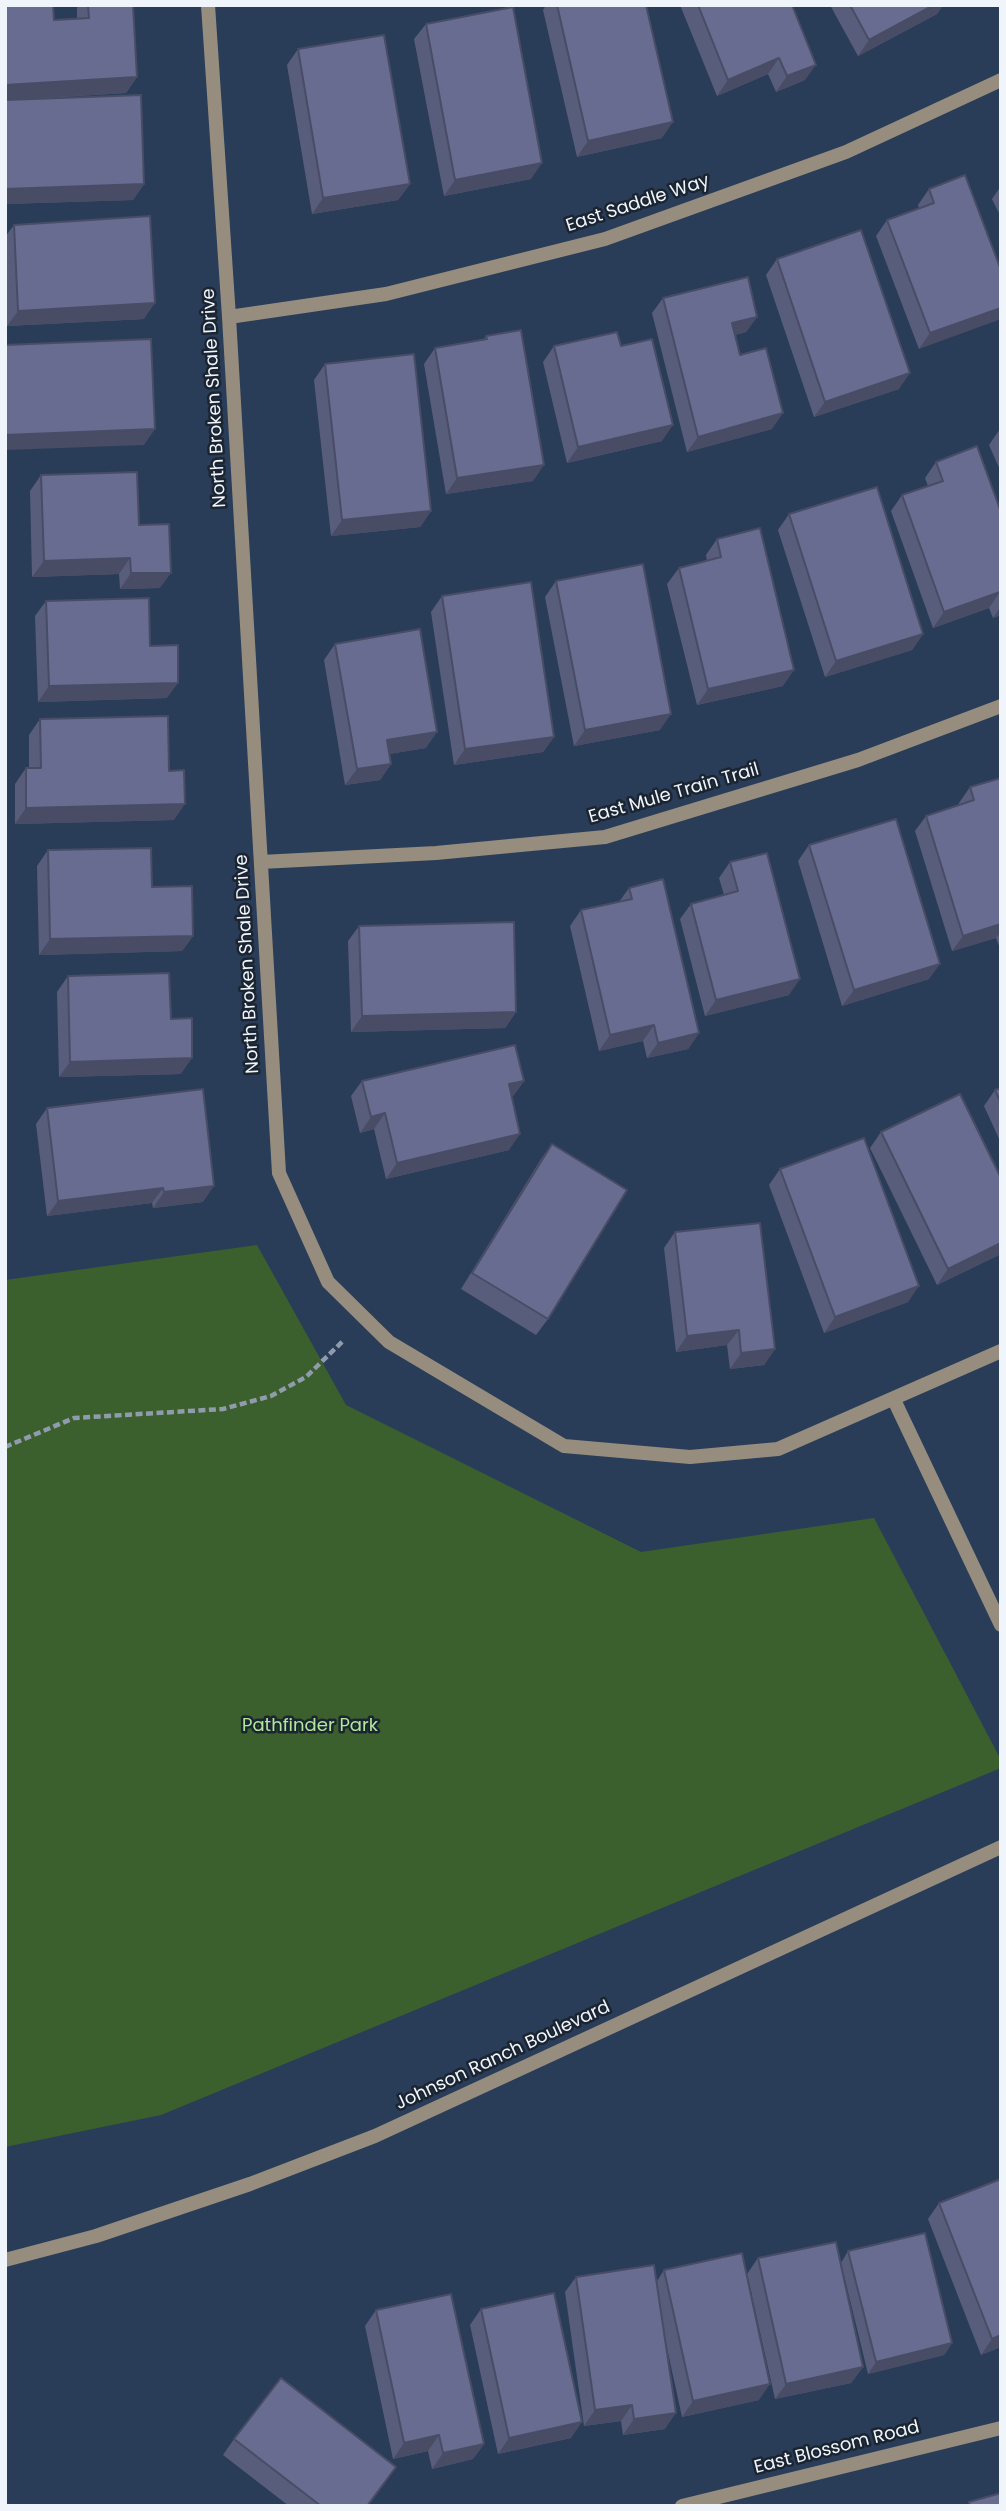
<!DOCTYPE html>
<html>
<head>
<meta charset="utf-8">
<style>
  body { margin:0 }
  #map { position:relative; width:1006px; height:2511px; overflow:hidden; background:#293d59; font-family:Poppins,sans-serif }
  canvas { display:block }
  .frame { position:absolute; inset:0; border:7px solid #f0f5fc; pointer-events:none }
</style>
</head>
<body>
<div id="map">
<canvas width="1006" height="2511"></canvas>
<div class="frame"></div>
</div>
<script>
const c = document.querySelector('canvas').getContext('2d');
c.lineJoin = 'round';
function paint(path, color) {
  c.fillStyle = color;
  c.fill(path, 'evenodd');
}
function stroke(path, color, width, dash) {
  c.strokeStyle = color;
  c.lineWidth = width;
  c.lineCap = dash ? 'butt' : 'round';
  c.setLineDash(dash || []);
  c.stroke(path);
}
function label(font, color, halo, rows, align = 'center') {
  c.font = font + ' Poppins,sans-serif';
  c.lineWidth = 5;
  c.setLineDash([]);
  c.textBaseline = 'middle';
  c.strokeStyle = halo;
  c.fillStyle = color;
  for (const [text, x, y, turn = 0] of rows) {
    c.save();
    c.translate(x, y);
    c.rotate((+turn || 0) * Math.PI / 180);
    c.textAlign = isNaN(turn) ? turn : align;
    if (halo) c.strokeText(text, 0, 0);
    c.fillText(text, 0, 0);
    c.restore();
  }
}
const green = new Path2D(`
  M 257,1245 L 346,1405 L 641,1552 L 874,1518 L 1001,1760 L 1001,1768 L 161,2115 L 5,2147 L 5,1280 Z`);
const path = new Path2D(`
  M 5,1447 L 74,1418 L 223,1409 L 271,1396 L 306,1377 L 344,1340`);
const minor = new Path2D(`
  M 208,5 L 229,317 L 279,1173 L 328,1282 L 389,1342 L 564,1446 L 690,1457 L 778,1449 L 1001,1351
  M 229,317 L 386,294 L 605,239 L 846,152 L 1001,80
  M 261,862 L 436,853 L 605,837 L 858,760 L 1001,706
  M 894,1400 L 1001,1625
  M 682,2506 L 1001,2428`);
const tertiary = new Path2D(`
  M 5,2260 L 96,2236 L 250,2184 L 375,2136 L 1001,1847`);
const wall = new Path2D(`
  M 5,5 L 54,20 L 77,19 L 77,8 L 79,5 L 133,5 L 137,77 L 126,93 L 16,100 L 144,184 L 133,200 L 5,204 Z
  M 546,5 L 646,5 L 662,138 L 577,157 L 543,10 Z
  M 680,5 L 792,5 L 805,80 L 776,92 L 768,74 L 717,96 Z
  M 830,5 L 943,5 L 937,14 L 858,56 Z
  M 426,24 L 531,179 L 444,196 L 414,39 Z
  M 298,49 L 410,184 L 398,200 L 312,214 L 287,65 Z
  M 1001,186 L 1001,217 L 992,199 Z
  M 929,189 L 1001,270 L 919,349 L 876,236 L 887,220 L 919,208 L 918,205 Z
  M 14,225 L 144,319 L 7,326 L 5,290 L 5,237 Z
  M 777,259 L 899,389 L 814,417 L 766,275 Z
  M 663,298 L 757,317 L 746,332 L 735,335 L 740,355 L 772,429 L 687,452 L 652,313 Z
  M 486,336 L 533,481 L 446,494 L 424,364 L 435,348 L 484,339 Z
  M 554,346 L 662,441 L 567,463 L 543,362 Z
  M 325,364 L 431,511 L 420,527 L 331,536 L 314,380 Z
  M 1000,429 L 1001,429 L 1001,472 L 989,445 Z
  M 936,462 L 1001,512 L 1001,615 L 993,618 L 989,608 L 933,628 L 891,511 L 902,495 L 928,486 L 925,478 Z
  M 41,475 L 139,525 L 160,588 L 120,589 L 119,574 L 32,577 L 30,491 Z
  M 789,514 L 923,634 L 912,650 L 825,677 L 778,530 Z
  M 717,539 L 783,686 L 697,705 L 667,584 L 679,568 L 707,561 L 706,555 Z
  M 556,581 L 660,730 L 574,746 L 545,597 Z
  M 442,596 L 554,737 L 543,752 L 454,765 L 431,612 Z
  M 46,601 L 150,646 L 167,698 L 38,702 L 35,616 Z
  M 335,644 L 426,748 L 389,754 L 391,764 L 380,780 L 345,785 L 324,660 Z
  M 40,719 L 169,771 L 174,820 L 15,824 L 15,784 L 26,768 L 29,768 L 29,735 Z
  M 1001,778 L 1001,951 L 996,938 L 952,951 L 915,831 L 926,816 L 959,805 L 959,803 L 970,787 Z
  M 809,845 L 929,979 L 842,1006 L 798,861 Z
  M 48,850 L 193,936 L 182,951 L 39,955 L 37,866 Z
  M 730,862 L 789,995 L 705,1016 L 680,919 L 691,904 L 724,895 L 719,878 Z
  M 629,888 L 699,1033 L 688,1049 L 647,1058 L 643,1041 L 599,1051 L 570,926 L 581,910 L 619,902 Z
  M 359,926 L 516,1012 L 505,1028 L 351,1032 L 348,941 Z
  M 68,976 L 181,1074 L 59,1077 L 57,992 Z
  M 362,1081 L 524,1081 L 513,1096 L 511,1097 L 509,1150 L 386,1179 L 374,1129 L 360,1133 L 351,1096 Z
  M 1001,1088 L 1001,1143 L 984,1106 L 995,1090 Z
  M 47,1108 L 203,1202 L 153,1208 L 152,1203 L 47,1216 L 36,1124 Z
  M 881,1132 L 1001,1254 L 937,1285 L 870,1148 Z
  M 552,1144 L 548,1319 L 536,1335 L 461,1289 L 541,1159 Z
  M 780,1169 L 908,1302 L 824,1333 L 769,1185 Z
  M 675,1232 L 775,1349 L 764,1365 L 730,1369 L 727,1345 L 676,1352 L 664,1248 Z
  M 1001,2179 L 1001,2347 L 981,2355 L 928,2219 L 939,2203 Z
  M 848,2251 L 952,2343 L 944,2355 L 868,2374 L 841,2263 Z
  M 758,2258 L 863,2367 L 851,2383 L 775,2399 L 747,2274 Z
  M 664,2270 L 759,2400 L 682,2417 L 665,2339 L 665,2429 L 623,2435 L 621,2421 L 584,2426 L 565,2292 L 576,2277 L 657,2281 Z
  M 481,2309 L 571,2438 L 498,2454 L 470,2325 Z
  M 376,2310 L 484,2444 L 473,2459 L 432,2469 L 428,2451 L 393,2459 L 365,2326 Z
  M 234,2439 L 385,2483 L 368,2506 L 289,2506 L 223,2455 Z`);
const shadedWall = new Path2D(`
  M 934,5 L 943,5 L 937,14 L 858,56 L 869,40 Z
  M 779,58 L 768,74 L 717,96 L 728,80 Z
  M 816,65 L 805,80 L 776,92 L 787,76 Z
  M 137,77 L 126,93 L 5,100 L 5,85 Z
  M 673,122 L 662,138 L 577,157 L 588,141 Z
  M 542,163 L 531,179 L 444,196 L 455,180 Z
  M 144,184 L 133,200 L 5,204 L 5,189 Z
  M 410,184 L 398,200 L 312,214 L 323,198 Z
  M 155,303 L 144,319 L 7,326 L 18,311 Z
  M 1001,308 L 1001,319 L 919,349 L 930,333 Z
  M 757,317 L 746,332 L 721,339 L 732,323 Z
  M 910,373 L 899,389 L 814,417 L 825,402 Z
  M 783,413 L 772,429 L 687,452 L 698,437 Z
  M 673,425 L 662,441 L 567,463 L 578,447 Z
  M 155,429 L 144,445 L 5,450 L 5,435 Z
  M 544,465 L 533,481 L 446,494 L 457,478 Z
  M 431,511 L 420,527 L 331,536 L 342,520 Z
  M 130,558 L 119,574 L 32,577 L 44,561 Z
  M 131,573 L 171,573 L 160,588 L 120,589 Z
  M 1000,592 L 989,608 L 933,628 L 944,612 Z
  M 1001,606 L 1001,615 L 993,618 Z
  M 923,634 L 912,650 L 825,677 L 836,661 Z
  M 794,670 L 783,686 L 697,705 L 708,689 Z
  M 178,683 L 167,698 L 38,702 L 49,686 Z
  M 671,714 L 660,730 L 574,746 L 585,730 Z
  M 437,732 L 426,748 L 376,756 L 387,740 Z
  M 554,737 L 543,752 L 454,765 L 465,749 Z
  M 391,764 L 380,780 L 345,785 L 357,769 Z
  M 185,804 L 174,820 L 15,824 L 26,808 Z
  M 1001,924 L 1001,932 L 996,938 L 952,951 L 963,936 Z
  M 193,936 L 182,951 L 39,955 L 50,939 Z
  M 940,964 L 929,979 L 842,1006 L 854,990 Z
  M 800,979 L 789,995 L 705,1016 L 716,1000 Z
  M 516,1012 L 505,1028 L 351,1032 L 362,1016 Z
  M 654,1025 L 643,1041 L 599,1051 L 610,1035 Z
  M 699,1033 L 688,1049 L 647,1058 L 658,1043 Z
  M 192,1058 L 181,1074 L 59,1077 L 70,1062 Z
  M 524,1081 L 513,1096 L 498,1100 L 509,1084 Z
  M 385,1113 L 374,1129 L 360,1133 L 371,1117 Z
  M 520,1134 L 509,1150 L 386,1179 L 397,1163 Z
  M 214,1186 L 203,1202 L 153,1208 L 164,1192 Z
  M 163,1188 L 152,1203 L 47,1216 L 58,1201 Z
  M 1001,1243 L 1001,1254 L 937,1285 L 948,1269 Z
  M 919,1286 L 908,1302 L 824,1333 L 835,1317 Z
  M 739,1330 L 727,1345 L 676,1352 L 687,1336 Z
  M 775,1349 L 764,1365 L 730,1369 L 741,1353 Z
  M 1001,2335 L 1001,2347 L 981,2355 L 992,2339 Z
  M 952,2343 L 944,2355 L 868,2374 L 876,2362 Z
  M 863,2367 L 851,2383 L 775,2399 L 786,2384 Z
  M 770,2384 L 759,2400 L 682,2417 L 693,2401 Z
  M 632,2405 L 621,2421 L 584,2426 L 595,2410 Z
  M 676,2413 L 665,2429 L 623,2435 L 634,2419 Z
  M 582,2422 L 571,2438 L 498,2454 L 509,2438 Z
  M 439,2435 L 428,2451 L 393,2459 L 404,2443 Z
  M 484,2444 L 473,2459 L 432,2469 L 443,2453 Z`);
const building = new Path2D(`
  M 5,5 L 53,5 L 54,20 L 89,18 L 88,5 L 133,5 L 137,77 L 5,85 Z
  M 557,5 L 646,5 L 673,122 L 588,141 Z
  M 698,5 L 792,5 L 816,65 L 787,76 L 779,58 L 728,80 Z
  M 850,5 L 934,5 L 869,40 Z
  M 513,7 L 542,163 L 455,180 L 426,24 Z
  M 384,35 L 410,184 L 323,198 L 298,49 Z
  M 141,95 L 144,184 L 5,189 L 5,100 Z
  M 965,175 L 1001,270 L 1001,308 L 930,333 L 887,220 L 934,203 L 929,189 Z
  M 150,216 L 155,303 L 18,311 L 14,225 Z
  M 861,230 L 910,373 L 825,402 L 777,259 Z
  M 748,277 L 757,317 L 732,323 L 740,355 L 766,348 L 783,413 L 698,437 L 663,298 Z
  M 521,330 L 544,465 L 457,478 L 435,348 L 487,339 L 486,336 Z
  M 617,332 L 621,346 L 652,339 L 673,425 L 578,447 L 554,346 Z
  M 151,339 L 155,429 L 5,435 L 5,345 Z
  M 414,354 L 431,511 L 342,520 L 325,364 Z
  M 977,446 L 1001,512 L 1001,595 L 1000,592 L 944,612 L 902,495 L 943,481 L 936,462 Z
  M 137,472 L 139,525 L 169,524 L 171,573 L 131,573 L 130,558 L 44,561 L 41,475 Z
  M 877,487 L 923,634 L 836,661 L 789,514 Z
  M 760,528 L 794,670 L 708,689 L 679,568 L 721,557 L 717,539 Z
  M 643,564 L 671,714 L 585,730 L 556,581 Z
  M 531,582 L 554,737 L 465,749 L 442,596 Z
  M 149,598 L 150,646 L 178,645 L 178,683 L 49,686 L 46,601 Z
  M 420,629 L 437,732 L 387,740 L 391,764 L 357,769 L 335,644 Z
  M 168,716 L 169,771 L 184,770 L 185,804 L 26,808 L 26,768 L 41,768 L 40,719 Z
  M 1001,778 L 1001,924 L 963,936 L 926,816 L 974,800 L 970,787 Z
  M 896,819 L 940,964 L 854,990 L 809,845 Z
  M 151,848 L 152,887 L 192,886 L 193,936 L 50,939 L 48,850 Z
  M 767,853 L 800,979 L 716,1000 L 691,904 L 738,891 L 730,862 Z
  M 663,879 L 699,1033 L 658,1043 L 654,1025 L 610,1035 L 581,910 L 632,899 L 629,888 Z
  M 514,922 L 516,1012 L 362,1016 L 359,926 Z
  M 169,973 L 171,1019 L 192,1018 L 192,1058 L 70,1062 L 68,976 Z
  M 515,1045 L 524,1081 L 509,1084 L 520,1134 L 397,1163 L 385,1113 L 371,1117 L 362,1081 Z
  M 1001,1088 L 1001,1103 L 995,1090 Z
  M 203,1089 L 214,1186 L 164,1192 L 163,1188 L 58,1201 L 47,1108 Z
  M 960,1094 L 1001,1178 L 1001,1243 L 948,1269 L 881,1132 Z
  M 864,1138 L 919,1286 L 835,1317 L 780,1169 Z
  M 552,1144 L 627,1190 L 548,1319 L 472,1273 Z
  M 760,1223 L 775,1349 L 741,1353 L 739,1330 L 687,1336 L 675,1232 Z
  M 1001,2179 L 1001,2335 L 992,2339 L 939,2203 Z
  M 925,2233 L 952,2343 L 876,2362 L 848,2251 Z
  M 836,2242 L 863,2367 L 786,2384 L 758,2258 Z
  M 742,2253 L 770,2384 L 693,2401 L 664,2270 Z
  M 654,2265 L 676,2413 L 634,2419 L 632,2405 L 595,2410 L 576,2277 Z
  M 554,2293 L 582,2422 L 509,2438 L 481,2309 Z
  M 451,2294 L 484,2444 L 443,2453 L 439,2435 L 404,2443 L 376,2310 Z
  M 281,2378 L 396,2467 L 367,2506 L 321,2506 L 234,2439 Z
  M 1001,2493 L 1001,2506 L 970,2506 L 969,2502 Z`);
const streetNames = [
  ["East Saddle Way",638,204,-18],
  ["North Broken Shale Drive",215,398,-93],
  ["East Mule Train Trail",674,794,-16],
  ["North Broken Shale Drive",248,964,-93],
  ["Johnson Ranch Boulevard",503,2056,-25],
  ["East Blossom Road",837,2448,-14]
];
const parkNames = [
  ["Pathfinder Park",310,1726]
];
paint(green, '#3c5f2e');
stroke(path, '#909cad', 4.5, [7, 3.5]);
stroke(minor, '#978d7e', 14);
stroke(tertiary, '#978d7e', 14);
paint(wall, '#595d7c');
paint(shadedWall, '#484c65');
paint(building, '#676c90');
stroke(building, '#484c65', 2);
label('18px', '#f0f5fc', '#1b2431', streetNames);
label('18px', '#aee898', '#1b2431', parkNames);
</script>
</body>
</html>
